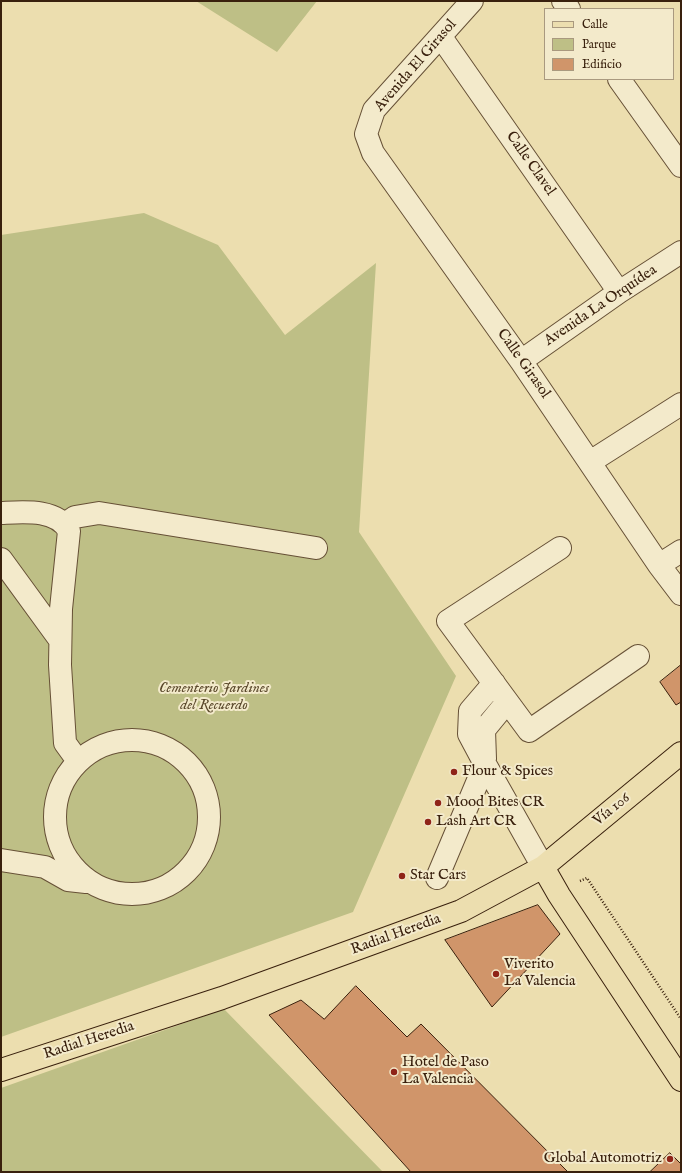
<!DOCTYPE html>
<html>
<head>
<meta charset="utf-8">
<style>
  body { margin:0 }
  #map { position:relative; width:682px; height:1173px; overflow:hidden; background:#ecdeaf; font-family:"IM FELL English",serif }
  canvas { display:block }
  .frame { position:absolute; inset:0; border:2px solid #39200d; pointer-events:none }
  .legend { position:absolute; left:544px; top:8px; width:130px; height:72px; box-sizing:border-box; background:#f3eacb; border:1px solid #a9997f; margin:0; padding:5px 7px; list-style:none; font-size:12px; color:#39200d }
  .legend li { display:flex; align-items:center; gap:8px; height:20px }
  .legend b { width:20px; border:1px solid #a9997f }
</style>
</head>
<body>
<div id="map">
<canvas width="682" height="1173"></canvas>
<div class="frame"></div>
<ul class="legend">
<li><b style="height:5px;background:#ecdeaf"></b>Calle</li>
<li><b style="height:11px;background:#bebf86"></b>Parque</li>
<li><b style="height:11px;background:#d0956a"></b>Edificio</li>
</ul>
</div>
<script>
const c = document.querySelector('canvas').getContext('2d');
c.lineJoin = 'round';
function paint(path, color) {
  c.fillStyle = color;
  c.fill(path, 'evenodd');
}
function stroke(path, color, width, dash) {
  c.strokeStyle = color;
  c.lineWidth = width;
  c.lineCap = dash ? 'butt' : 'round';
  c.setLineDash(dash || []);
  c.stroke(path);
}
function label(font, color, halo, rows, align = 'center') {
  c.font = font + ' "IM FELL English",serif';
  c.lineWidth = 4;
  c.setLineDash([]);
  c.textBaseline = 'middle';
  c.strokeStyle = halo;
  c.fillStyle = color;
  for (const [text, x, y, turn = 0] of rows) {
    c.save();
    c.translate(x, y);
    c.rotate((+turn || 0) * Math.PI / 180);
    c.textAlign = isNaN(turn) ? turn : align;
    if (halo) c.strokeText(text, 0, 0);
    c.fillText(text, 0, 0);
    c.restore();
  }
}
const green = new Path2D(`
  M 196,1 L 317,1 L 277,52 Z
  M 144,213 L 218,245 L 285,335 L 376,263 L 359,532 L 456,676 L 353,912 L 1,1037 L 1,235 Z
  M 224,1009 L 383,1172 L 1,1172 L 1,1088 Z`);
const building = new Path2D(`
  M 681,665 L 681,702 L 676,705 L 660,682 Z
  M 538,905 L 560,934 L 492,1007 L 445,940 Z
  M 356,986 L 407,1037 L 421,1024 L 568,1172 L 411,1172 L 269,1015 L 301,1000 L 324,1019 Z
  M 670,1153 L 681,1164 L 681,1172 L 650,1172 Z`);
const path = new Path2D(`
  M 580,881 L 587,878 L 681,1019`);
const minor = new Path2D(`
  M 472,1 L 374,110 L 366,134 L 373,153 L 521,361 L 659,565 L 681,594
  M 563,1 L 569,9
  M 441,37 L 619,292
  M 619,79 L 681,166
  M 521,361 L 619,292 L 681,252
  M 590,462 L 681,404
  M 1,513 C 22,512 57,508 69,531 L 61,609 L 60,665 L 65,743 L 78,761
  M 65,524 L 75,517 L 99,513 L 316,548
  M 560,548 L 448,621 L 529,731 L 638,656
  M 1,559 L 60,640
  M 659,565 L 681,551
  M55 817a77 77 0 1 1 154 0a77 77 0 1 1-154 0Z
  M 485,759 L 484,730 L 507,702
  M 485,764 L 469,734 L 470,711 L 494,683
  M 1,860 L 45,867 L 68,880 L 86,882
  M 437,878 L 485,764 L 543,867`);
const major = new Path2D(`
  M 543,867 L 559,895 L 681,1080
  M 1,1070 L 222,998 L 461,911 L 543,867 L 681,753`);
const markers = [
  [454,772,4,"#8f2418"],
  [438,803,4,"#8f2418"],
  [428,822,4,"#8f2418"],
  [402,876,4,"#8f2418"],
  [496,974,4,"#8f2418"],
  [394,1072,4,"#8f2418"],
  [670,1159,4,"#8f2418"]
];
const streetNames = [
  ["Avenida El Girasol",416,66,-49],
  ["Calle Clavel",530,164,55],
  ["Avenida La Orquídea",601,306,-34],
  ["Calle Girasol",523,364,55],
  ["Vía 106",612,810,-39],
  ["Radial Heredia",396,935,-20],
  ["Radial Heredia",89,1041,-18]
];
const parkNames = [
  ["Cementerio Jardines",214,689],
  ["del Recuerdo",214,706]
];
const poiNames = [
  ["Flour & Spices",462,772],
  ["Mood Bites CR",446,803],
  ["Lash Art CR",436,822],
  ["Star Cars",410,876],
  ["Viverito",504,965],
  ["La Valencia",504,982],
  ["Hotel de Paso",402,1063],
  ["La Valencia",402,1080],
  ["Global Automotriz",662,1159,"right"]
];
paint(green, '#bebf86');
paint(building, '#d0956a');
stroke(building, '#39200d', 1);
stroke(minor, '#665036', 24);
stroke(major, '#39200d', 24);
stroke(path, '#39200d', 2.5, [1, 2]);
stroke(minor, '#f3eacb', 22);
stroke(major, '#ecdeaf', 22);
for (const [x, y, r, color] of markers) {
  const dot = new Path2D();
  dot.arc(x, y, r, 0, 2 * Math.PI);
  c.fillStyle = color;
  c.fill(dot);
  stroke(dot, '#f3eacb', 1.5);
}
label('15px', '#39200d', '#f3eacb', streetNames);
label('italic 15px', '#5a482b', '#f3eacb', parkNames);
label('15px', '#39200d', '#f3eacb', poiNames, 'left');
</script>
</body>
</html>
